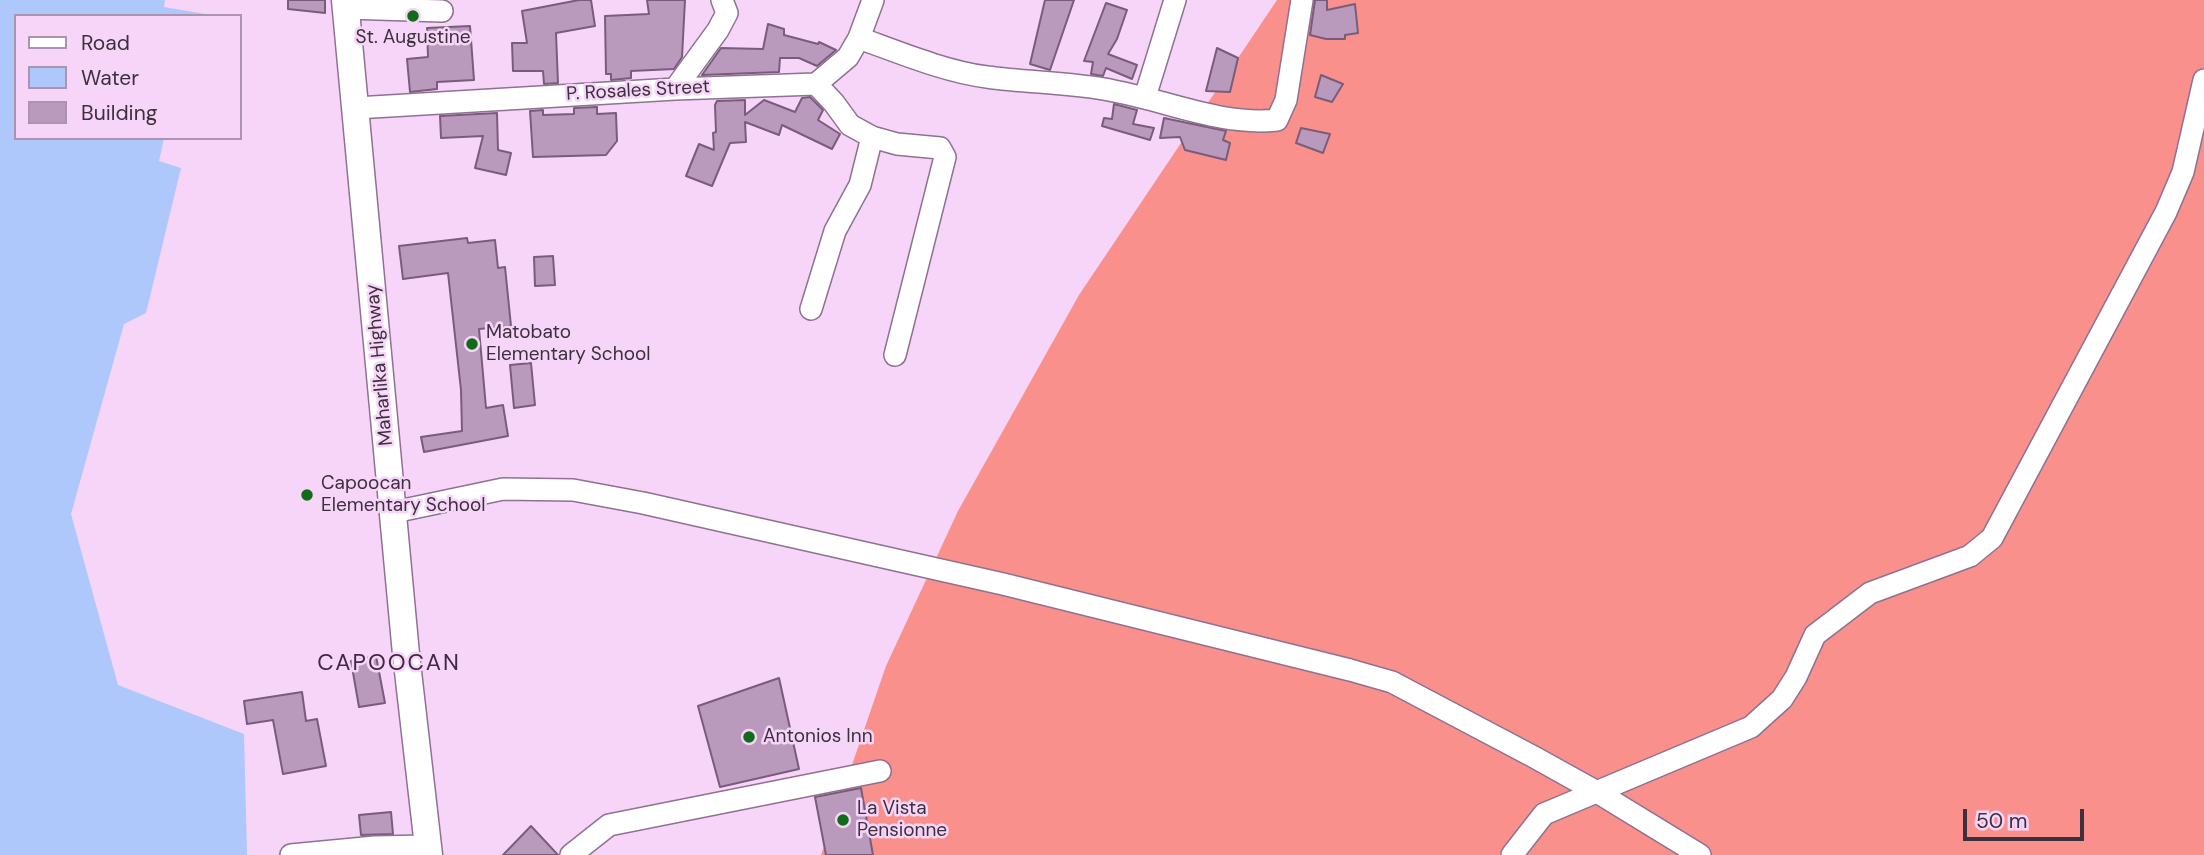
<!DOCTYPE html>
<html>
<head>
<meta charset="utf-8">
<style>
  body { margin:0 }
  #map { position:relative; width:2204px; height:855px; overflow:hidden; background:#f6d5f9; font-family:"DM Sans",sans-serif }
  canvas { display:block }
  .legend { position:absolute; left:14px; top:14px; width:228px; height:126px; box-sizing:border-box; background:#f6d5f9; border:2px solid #ac93ae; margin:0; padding:9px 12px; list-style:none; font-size:21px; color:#3d303e }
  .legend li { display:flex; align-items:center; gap:14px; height:35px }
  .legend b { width:35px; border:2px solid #ac93ae }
  .scale { position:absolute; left:1963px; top:809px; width:121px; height:32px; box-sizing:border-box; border:4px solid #3d303e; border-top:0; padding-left:9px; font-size:21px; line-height:24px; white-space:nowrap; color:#3d303e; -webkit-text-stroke:5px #f6d5f9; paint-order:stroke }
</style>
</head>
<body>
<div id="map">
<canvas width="2204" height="855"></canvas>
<ul class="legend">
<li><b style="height:9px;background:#fff"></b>Road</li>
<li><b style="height:19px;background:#aec8fb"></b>Water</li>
<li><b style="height:19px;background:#ba9abc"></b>Building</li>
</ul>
<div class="scale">50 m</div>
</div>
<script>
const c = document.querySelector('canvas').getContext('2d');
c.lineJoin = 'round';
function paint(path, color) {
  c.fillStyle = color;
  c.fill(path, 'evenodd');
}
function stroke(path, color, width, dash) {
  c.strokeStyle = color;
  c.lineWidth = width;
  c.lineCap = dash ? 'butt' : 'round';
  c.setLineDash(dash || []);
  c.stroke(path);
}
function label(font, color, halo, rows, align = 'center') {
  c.font = font + ' "DM Sans",sans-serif';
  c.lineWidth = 5;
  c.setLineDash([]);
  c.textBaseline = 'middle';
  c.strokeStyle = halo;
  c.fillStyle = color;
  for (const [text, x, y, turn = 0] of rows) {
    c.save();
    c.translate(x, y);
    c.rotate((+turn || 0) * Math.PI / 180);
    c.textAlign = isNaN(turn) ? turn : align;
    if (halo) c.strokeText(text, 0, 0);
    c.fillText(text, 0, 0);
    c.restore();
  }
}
const forest = new Path2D(`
  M 1277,0 L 2204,0 L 2204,855 L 821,855 L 886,666 L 958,511 L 1079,295 Z`);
const water = new Path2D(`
  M 0,0 L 165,0 L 164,7 L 205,14 L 205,16 L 16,16 L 16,138 L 164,138 L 159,161 L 181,168 L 146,313 L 124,324 L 71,514 L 118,685 L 244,734 L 247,855 L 0,855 Z`);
const building = new Path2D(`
  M 288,0 L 325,0 L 325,13 L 288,9 Z
  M 579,0 L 591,0 L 595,26 L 556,33 L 558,83 L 544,84 L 543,71 L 513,71 L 512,43 L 527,43 L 522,11 Z
  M 647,0 L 685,0 L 682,57 L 674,69 L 631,71 L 631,78 L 611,80 L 611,74 L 606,74 L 605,16 L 649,14 Z
  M 1045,0 L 1074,0 L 1050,70 L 1030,64 Z
  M 1315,0 L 1327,0 L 1327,10 L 1355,4 L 1358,33 L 1345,35 L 1345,39 L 1326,39 L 1310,35 Z
  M 1106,3 L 1127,10 L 1117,39 L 1108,54 L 1137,65 L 1132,79 L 1106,68 L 1103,76 L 1091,74 L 1093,62 L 1084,61 Z
  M 768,24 L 784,29 L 784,35 L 818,44 L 819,42 L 836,50 L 817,66 L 799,58 L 780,58 L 779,72 L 702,75 L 721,48 L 763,49 Z
  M 470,26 L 474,80 L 437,82 L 437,89 L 410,92 L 407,59 L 428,57 L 427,28 Z
  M 1217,48 L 1238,58 L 1230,92 L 1206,91 Z
  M 1321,75 L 1343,84 L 1332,102 L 1315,97 Z
  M 810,97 L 823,110 L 818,120 L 840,134 L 832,149 L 782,125 L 779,135 L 745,122 L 746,142 L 730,143 L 712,186 L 686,176 L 699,144 L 714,150 L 713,133 L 716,132 L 715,105 L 717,101 L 745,100 L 745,115 L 764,100 L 795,112 L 802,98 Z
  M 1114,104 L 1137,110 L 1133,124 L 1154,128 L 1150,140 L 1102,126 L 1104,118 L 1112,119 Z
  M 597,107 L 597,114 L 616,113 L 617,141 L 606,155 L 533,157 L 530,111 L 543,110 L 543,115 L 574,114 L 574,108 Z
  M 497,113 L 498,150 L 511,153 L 506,175 L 475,168 L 483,136 L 441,138 L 440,116 Z
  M 1164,118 L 1226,131 L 1223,140 L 1230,143 L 1226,160 L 1185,150 L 1180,137 L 1160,138 Z
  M 1301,128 L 1330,134 L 1323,153 L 1296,143 Z
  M 467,238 L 468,243 L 495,240 L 498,268 L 505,267 L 511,326 L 479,329 L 486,408 L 503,405 L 508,436 L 424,452 L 421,437 L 462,431 L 461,390 L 448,273 L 403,279 L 399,246 Z
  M 553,256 L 555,285 L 535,286 L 534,257 Z
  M 531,363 L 535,405 L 514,408 L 510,365 Z
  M 376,656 L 385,703 L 359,707 L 351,661 Z
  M 779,678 L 799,769 L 720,787 L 698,706 Z
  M 302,692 L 306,721 L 317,719 L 326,766 L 283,774 L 273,720 L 247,724 L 244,701 Z
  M 861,788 L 873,855 L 826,855 L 815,797 Z
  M 391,812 L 393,834 L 361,835 L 359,815 Z
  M 531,826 L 558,855 L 503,855 Z`);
const minor = new Path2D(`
  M 346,8 L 442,11
  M 859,38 C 898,52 946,72 987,77 C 1029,83 1072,82 1114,91 C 1168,101 1222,126 1277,120 L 1286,100 L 1302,0
  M 816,84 L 834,103 L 850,125 L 872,137 L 897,144 L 940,148 L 945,157 L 895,355
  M 675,89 L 718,30 L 727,13 L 722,0
  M 1145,97 L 1175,0
  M 356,108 L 675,89 L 816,84 L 848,57 L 859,38 L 873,0
  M 811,309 L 835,231 L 860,185 L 872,137
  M 394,512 L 503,489 L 573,490 L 643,503 L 1003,584 L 1350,670 L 1392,682 L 1534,757 L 1597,792 L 1700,855
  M 291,855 L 375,847 L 428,846
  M 571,855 L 609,825 L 880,771
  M 1512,855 L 1544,814 L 1751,727 L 1782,699 L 1796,677 L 1815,635 L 1870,593 L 1970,556 L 1992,538 L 2166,212 L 2183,172 L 2204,80`);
const major = new Path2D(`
  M 345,0 L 406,654 L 429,855`);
const markers = [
  [413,16,7,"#106c18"],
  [472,344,7,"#106c18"],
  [307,495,7,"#106c18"],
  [749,737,7,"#106c18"],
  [843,820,7,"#106c18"]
];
const poiNames = [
  ["St. Augustine",413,38,"center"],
  ["Matobato",486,333],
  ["Elementary School",486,355],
  ["Capoocan",321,484],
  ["Elementary School",321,506],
  ["Antonios Inn",763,737],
  ["La Vista",857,809],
  ["Pensionne",857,831]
];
const streetNames = [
  ["P. Rosales Street",638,91,-3],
  ["Maharlika Highway",380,365,-95]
];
const quarterNames = [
  ["CAPOOCAN",389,664]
];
paint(forest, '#fa908b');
paint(water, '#aec8fb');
paint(building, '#ba9abc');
stroke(building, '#795c7c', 2);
stroke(minor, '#8f7192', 24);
stroke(major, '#8f7192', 29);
stroke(minor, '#fff', 21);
stroke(major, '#fff', 26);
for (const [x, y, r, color] of markers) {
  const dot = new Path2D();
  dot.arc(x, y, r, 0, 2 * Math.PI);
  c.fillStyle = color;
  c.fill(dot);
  stroke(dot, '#f6d5f9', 2.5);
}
label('19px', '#3d303e', '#f6d5f9', poiNames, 'left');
label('19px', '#3d303e', '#f6d5f9', streetNames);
c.letterSpacing = '2px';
label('23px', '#422844', '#f6d5f9', quarterNames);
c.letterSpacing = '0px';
</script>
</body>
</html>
